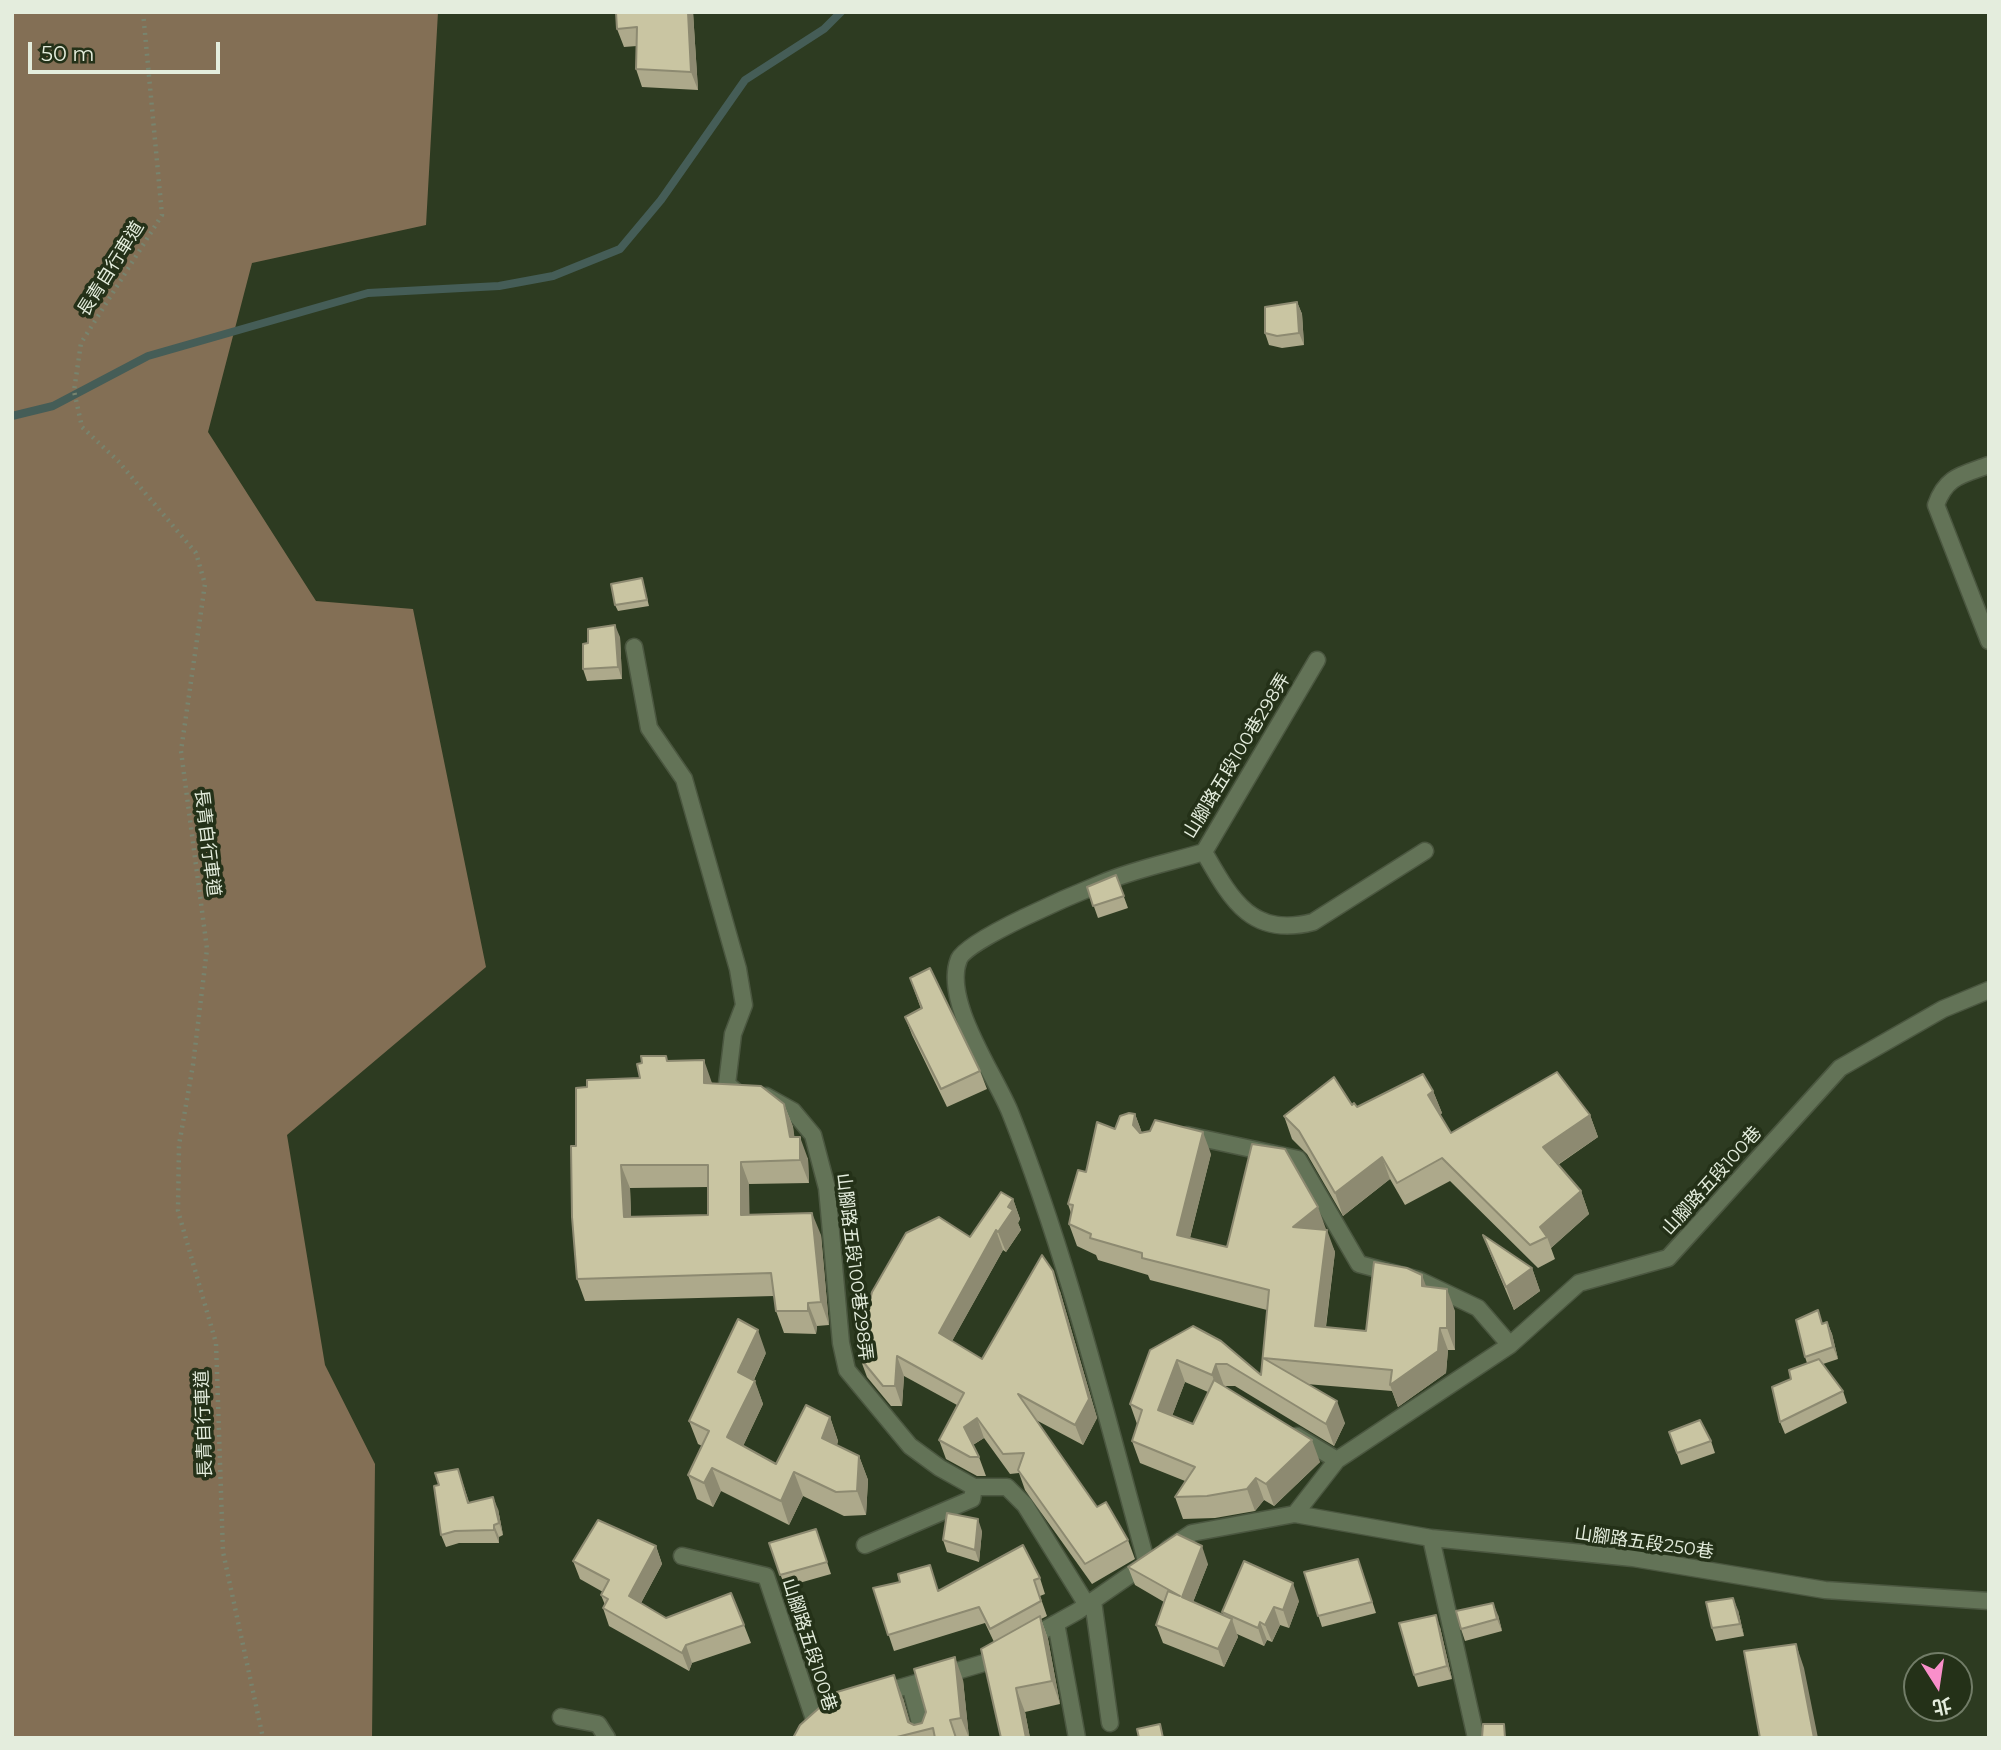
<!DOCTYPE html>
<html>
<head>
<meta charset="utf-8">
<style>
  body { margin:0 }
  #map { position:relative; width:2001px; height:1750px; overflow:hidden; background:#2d3b21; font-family:Montserrat,"Noto Sans TC",sans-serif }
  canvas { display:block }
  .frame { position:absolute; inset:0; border:14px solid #e4eddd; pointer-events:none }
  .north { position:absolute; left:1903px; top:1652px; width:70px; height:70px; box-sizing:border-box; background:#243118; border:2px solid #717c67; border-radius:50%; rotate:168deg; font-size:19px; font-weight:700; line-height:28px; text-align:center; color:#e4eddd }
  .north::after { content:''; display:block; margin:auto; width:24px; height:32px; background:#f98fca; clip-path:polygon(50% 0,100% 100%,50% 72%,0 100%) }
  .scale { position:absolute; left:28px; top:42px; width:192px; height:32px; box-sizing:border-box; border:4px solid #e4eddd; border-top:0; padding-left:9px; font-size:21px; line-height:24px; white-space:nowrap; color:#e4eddd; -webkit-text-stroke:5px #243118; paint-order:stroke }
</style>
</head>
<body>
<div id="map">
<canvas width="2001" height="1750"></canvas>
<div class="frame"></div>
<div class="north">北</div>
<div class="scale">50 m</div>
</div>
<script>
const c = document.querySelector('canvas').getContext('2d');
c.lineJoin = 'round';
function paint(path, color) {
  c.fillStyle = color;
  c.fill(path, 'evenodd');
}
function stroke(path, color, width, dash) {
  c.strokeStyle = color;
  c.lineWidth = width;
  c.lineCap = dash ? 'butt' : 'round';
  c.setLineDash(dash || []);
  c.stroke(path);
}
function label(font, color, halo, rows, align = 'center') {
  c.font = font + ' Montserrat,"Noto Sans TC",sans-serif';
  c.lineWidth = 7;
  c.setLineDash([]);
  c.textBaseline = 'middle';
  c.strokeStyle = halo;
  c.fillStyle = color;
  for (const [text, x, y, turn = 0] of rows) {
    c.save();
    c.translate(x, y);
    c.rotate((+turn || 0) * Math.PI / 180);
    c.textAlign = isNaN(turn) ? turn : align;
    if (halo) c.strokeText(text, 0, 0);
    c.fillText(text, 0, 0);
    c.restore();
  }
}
const forest = new Path2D(`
  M 12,12 L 438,12 L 426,225 L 252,263 L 208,432 L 316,601 L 413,609 L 486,967 L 287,1135 L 325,1365 L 375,1464 L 372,1738 L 12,1738 Z`);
const stream = new Path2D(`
  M 12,416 L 53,406 L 148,356 L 368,293 L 499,286 L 553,276 L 620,249 L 661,200 L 745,80 L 824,29 L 841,12`);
const path = new Path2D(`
  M 143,12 L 162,215 L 81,343 L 74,391 L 82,427 L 118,461 L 196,553 L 205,584 L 181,751 L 207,949 L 193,1065 L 179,1145 L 178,1211 L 216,1343 L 223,1552 L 263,1738`);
const service = new Path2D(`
  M 1989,465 C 1962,475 1946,476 1936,505 L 1989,641
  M 634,647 L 649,728 L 684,779 L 738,969 L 744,1005 L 733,1034 L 727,1084 L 740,1095
  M 1204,852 C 1231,899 1251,938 1313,922 L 1425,851
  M 766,1096 L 793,1111 L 813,1135 L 827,1188 L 841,1343 L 847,1370 L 910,1446 L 940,1468 L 974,1487 L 1007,1487 L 1025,1505 L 1087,1605
  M 1187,1135 L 1298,1159 L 1359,1264 L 1419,1280 L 1478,1308 L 1510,1345
  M 1297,1436 L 1337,1460
  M 1295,1514 L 1337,1460 L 1510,1345 L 1579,1283 L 1668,1258 L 1840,1068 L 1943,1009 L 1989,990
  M 1431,1538 L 1476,1738
  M 865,1545 L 972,1499 L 974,1487
  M 1168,1549 L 1192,1533 L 1295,1514 L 1431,1538 L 1633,1558 L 1825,1590 L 1989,1601
  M 682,1556 L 766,1576 L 817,1728
  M 1147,1564 C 1105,1412 1068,1258 1010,1112 C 994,1073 942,1000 959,959 C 968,939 1077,893 1102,883 C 1135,869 1171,862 1204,852 L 1317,660
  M 1093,1601 L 1110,1723
  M 1056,1623 L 1077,1738
  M 1026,1640 L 1078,1611 L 1146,1564
  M 910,1685 L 924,1738
  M 879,1694 L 984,1663 L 1004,1652
  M 561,1717 L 598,1724 L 607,1738`);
const wall = new Path2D(`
  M 693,12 L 698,90 L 642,87 L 636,69 L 637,46 L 624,47 L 617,29 Z
  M 1297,302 L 1302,314 L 1304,345 L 1282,348 L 1269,345 L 1265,333 Z
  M 642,578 L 649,606 L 618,611 L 615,605 Z
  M 620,637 L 622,679 L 587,681 L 583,669 Z
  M 1116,875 L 1128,908 L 1098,918 L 1087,887 Z
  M 910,978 L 980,1071 L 987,1089 L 947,1107 L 912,1035 L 905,1017 L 921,1009 Z
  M 668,1061 L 712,1083 L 784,1104 L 793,1127 L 794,1137 L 808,1159 L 809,1183 L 749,1184 L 749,1215 L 821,1235 L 829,1325 L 817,1326 L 816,1334 L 784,1333 L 776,1311 L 774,1296 L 585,1301 L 577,1279 L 576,1146 L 587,1087 L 640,1078 ZM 708,1187 L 708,1215 L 631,1217 L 630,1188 Z
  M 1433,1091 L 1442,1113 L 1440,1115 L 1451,1133 L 1590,1115 L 1598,1137 L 1558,1165 L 1581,1191 L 1589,1214 L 1551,1248 L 1555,1259 L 1538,1268 L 1450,1181 L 1405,1205 L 1390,1179 L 1343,1216 L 1307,1154 L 1292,1139 L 1284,1116 L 1352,1105 L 1357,1107 Z
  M 1135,1114 L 1142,1133 L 1211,1154 L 1190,1238 L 1227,1247 L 1326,1229 L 1325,1230 L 1335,1252 L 1326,1327 L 1366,1331 L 1426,1287 L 1455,1311 L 1455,1350 L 1448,1350 L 1446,1373 L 1398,1407 L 1392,1391 L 1306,1384 L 1345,1423 L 1334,1446 L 1235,1386 L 1225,1386 L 1320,1462 L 1274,1506 L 1264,1500 L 1255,1511 L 1215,1518 L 1183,1519 L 1175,1497 L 1185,1481 L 1140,1463 L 1132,1441 L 1137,1424 L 1130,1404 L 1193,1326 L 1261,1375 L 1267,1310 L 1150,1280 L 1148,1275 L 1098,1260 L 1096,1255 L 1077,1246 L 1069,1224 L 1071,1213 L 1068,1204 L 1086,1172 L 1115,1129 ZM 1185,1382 L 1208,1392 L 1193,1424 L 1172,1416 Z
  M 1013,1199 L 1020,1219 L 1018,1223 L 1021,1230 L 1006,1252 L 1003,1250 L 952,1341 L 982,1359 L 1060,1291 L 1097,1418 L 1083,1445 L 1036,1420 L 1097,1507 L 1128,1540 L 1135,1559 L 1092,1584 L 1025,1490 L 1019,1473 L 1010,1474 L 984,1438 L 973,1445 L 979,1457 L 986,1476 L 977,1476 L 946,1459 L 939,1440 L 957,1405 L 904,1376 L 902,1406 L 891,1406 L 867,1377 L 860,1358 L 867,1346 L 862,1331 Z
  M 1483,1235 L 1532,1268 L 1540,1291 L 1514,1310 L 1492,1258 Z
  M 1827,1322 L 1832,1334 L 1838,1359 L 1823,1364 L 1843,1391 L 1847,1403 L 1785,1434 L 1780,1422 L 1791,1379 L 1807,1363 L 1805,1357 L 1823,1324 Z
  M 766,1353 L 754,1380 L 763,1404 L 743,1446 L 776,1464 L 830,1417 L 838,1441 L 837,1445 L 859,1456 L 868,1480 L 866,1515 L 844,1516 L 803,1496 L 789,1525 L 721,1491 L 713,1507 L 697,1499 L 688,1475 L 702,1446 L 698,1444 L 689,1421 Z
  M 1669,1432 L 1711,1441 L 1715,1453 L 1681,1465 Z
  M 458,1469 L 469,1502 L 498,1509 L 503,1535 L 499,1537 L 499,1543 L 459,1543 L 446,1547 L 441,1535 L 439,1485 Z
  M 816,1529 L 831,1574 L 785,1587 L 769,1543 Z
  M 982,1531 L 979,1562 L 947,1552 L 943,1540 Z
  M 656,1546 L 662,1564 L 641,1603 L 666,1618 L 744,1625 L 751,1643 L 692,1663 L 689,1671 L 609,1626 L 603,1608 L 605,1605 L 601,1595 L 603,1592 L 580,1579 L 573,1561 Z
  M 1208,1564 L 1193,1602 L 1224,1615 L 1222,1612 L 1299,1601 L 1289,1628 L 1280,1625 L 1272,1642 L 1267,1640 L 1264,1646 L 1237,1634 L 1238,1637 L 1224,1667 L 1163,1643 L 1156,1625 L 1164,1602 L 1135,1585 L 1128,1567 Z
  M 1362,1570 L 1376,1613 L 1322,1627 L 1304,1572 Z
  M 1040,1578 L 1045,1594 L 1040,1596 L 1047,1616 L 1041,1619 L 1048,1639 L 1060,1704 L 1025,1712 L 1030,1738 L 1001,1738 L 994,1642 L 985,1623 L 894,1651 L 873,1588 L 939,1590 Z
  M 1738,1610 L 1744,1636 L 1716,1641 L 1712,1628 Z
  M 1498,1615 L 1502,1631 L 1465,1641 L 1461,1629 Z
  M 1440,1627 L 1452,1679 L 1418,1687 L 1414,1675 Z
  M 963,1680 L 969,1738 L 793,1738 L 903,1698 L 910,1723 L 914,1725 L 922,1723 Z`);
const shadedWall = new Path2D(`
  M 688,12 L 693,12 L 698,90 L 691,72 Z
  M 1297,302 L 1302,314 L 1304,345 L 1299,333 Z
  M 615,625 L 620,637 L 622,679 L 618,667 Z
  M 704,1060 L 712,1083 L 704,1083 Z
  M 1433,1091 L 1442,1113 L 1436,1118 L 1428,1095 Z
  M 784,1104 L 793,1127 L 798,1160 L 790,1137 Z
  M 1135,1114 L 1143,1136 L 1133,1125 Z
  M 1590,1115 L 1598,1137 L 1551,1169 L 1543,1147 Z
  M 1203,1132 L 1211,1154 L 1185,1257 L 1177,1235 Z
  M 800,1137 L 808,1159 L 809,1183 L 800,1160 Z
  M 1382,1157 L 1390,1179 L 1343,1216 L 1335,1193 Z
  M 741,1162 L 749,1184 L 750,1237 L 741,1215 Z
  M 621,1165 L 630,1188 L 632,1240 L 624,1217 Z
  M 1581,1191 L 1589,1214 L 1551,1248 L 1547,1237 L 1540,1227 Z
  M 1013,1199 L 1020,1219 L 1018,1223 L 1021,1230 L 1006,1252 L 998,1232 Z
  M 1318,1207 L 1326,1229 L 1301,1249 L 1293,1227 Z
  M 812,1213 L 821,1235 L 829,1325 L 821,1302 Z
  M 996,1230 L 1003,1250 L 946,1352 L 939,1333 Z
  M 1327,1230 L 1335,1252 L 1323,1348 L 1315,1326 Z
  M 1532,1268 L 1540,1291 L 1514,1310 L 1506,1287 Z
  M 1053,1271 L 1060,1291 L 1097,1418 L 1083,1445 L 1075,1425 Z
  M 1422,1275 L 1430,1297 L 1422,1286 Z
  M 1447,1289 L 1455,1311 L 1455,1350 L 1447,1328 Z
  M 808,1303 L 817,1326 L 816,1334 L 808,1311 Z
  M 1827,1322 L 1832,1334 L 1838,1359 L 1833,1347 Z
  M 1440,1328 L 1448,1350 L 1446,1373 L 1398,1407 L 1390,1385 Z
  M 758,1330 L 766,1353 L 746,1396 L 738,1372 Z
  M 897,1356 L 904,1376 L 902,1406 L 895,1386 Z
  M 1177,1360 L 1185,1382 L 1166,1432 L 1158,1410 Z
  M 1216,1364 L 1224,1386 L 1220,1397 L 1212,1375 Z
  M 755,1381 L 763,1404 L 736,1461 L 727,1437 Z
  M 1337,1401 L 1345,1423 L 1334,1446 L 1326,1424 Z
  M 830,1417 L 838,1441 L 831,1462 L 822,1438 Z
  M 977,1418 L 984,1438 L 971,1446 L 964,1427 Z
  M 1312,1440 L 1320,1462 L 1274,1506 L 1266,1484 Z
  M 859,1456 L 868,1480 L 866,1515 L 857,1491 Z
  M 712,1468 L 721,1491 L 713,1507 L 704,1483 Z
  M 794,1472 L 803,1496 L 789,1525 L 781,1501 Z
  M 1256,1478 L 1264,1500 L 1255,1511 L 1247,1489 Z
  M 493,1497 L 498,1509 L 503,1535 L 499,1523 Z
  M 978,1519 L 982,1531 L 979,1562 L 975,1550 Z
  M 494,1525 L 499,1537 L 499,1543 L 494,1530 Z
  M 656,1546 L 662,1564 L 635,1614 L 629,1596 Z
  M 1202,1546 L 1208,1564 L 1188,1615 L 1182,1597 Z
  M 1293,1583 L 1299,1601 L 1289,1628 L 1283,1610 Z
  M 1733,1598 L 1738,1610 L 1744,1636 L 1740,1624 Z
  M 1493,1603 L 1498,1615 L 1502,1631 L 1497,1619 Z
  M 1274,1607 L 1280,1625 L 1272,1642 L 1265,1625 Z
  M 1436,1615 L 1440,1627 L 1452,1679 L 1447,1666 Z
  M 1040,1616 L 1048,1639 L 1060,1704 L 1052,1681 Z
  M 1232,1619 L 1238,1637 L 1224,1667 L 1218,1649 Z
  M 1260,1622 L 1267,1640 L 1264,1646 L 1258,1628 Z
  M 1796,1644 L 1804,1668 L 1818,1738 L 1814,1738 Z
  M 686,1645 L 692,1663 L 689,1671 L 682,1653 Z
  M 955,1657 L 963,1680 L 969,1738 L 961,1718 Z
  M 894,1675 L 903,1698 L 913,1733 L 908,1722 Z
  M 1016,1688 L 1025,1712 L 1030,1738 L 1026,1738 Z`);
const building = new Path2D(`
  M 616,12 L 688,12 L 691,72 L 636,69 L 637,27 L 617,29 Z
  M 1297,302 L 1299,333 L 1277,336 L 1265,333 L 1265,307 Z
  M 642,578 L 647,600 L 615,605 L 611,584 Z
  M 615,625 L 618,667 L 583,669 L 583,644 L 588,643 L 588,629 Z
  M 1116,875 L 1124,896 L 1093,906 L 1087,887 Z
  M 930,968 L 980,1071 L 941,1089 L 905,1017 L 922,1008 L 910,978 Z
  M 641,1056 L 666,1056 L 667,1061 L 704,1060 L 704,1083 L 761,1086 L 784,1104 L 790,1137 L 800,1137 L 800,1160 L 741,1162 L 741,1215 L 812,1213 L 821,1302 L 808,1303 L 808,1311 L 776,1311 L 771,1273 L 577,1279 L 572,1217 L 571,1146 L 576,1146 L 576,1088 L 587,1087 L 587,1080 L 640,1078 L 637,1064 L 642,1063 ZM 621,1165 L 708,1165 L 708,1215 L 624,1217 Z
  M 1557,1072 L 1590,1115 L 1543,1147 L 1581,1191 L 1540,1227 L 1547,1237 L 1530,1245 L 1442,1158 L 1397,1183 L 1382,1157 L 1335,1193 L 1299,1131 L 1284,1116 L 1334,1077 L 1352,1105 L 1354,1103 L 1357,1107 L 1423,1074 L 1433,1091 L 1428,1095 L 1451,1133 Z
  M 1129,1113 L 1135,1114 L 1133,1125 L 1140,1133 L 1150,1131 L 1155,1120 L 1203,1132 L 1177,1235 L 1227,1247 L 1252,1144 L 1285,1149 L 1318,1207 L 1293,1227 L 1327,1230 L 1315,1326 L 1366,1331 L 1374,1262 L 1407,1268 L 1422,1275 L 1422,1286 L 1447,1289 L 1447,1328 L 1440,1328 L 1438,1351 L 1390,1385 L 1392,1370 L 1263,1358 L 1337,1401 L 1326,1424 L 1227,1364 L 1216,1364 L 1212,1375 L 1177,1360 L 1158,1410 L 1193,1424 L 1214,1380 L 1312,1440 L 1266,1484 L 1256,1478 L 1247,1489 L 1207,1496 L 1175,1497 L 1195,1467 L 1132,1441 L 1142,1410 L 1130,1404 L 1150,1350 L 1193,1326 L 1221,1341 L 1261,1375 L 1269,1290 L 1142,1258 L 1142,1253 L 1090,1238 L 1091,1234 L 1069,1224 L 1073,1205 L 1068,1204 L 1078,1170 L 1086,1172 L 1097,1122 L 1115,1129 L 1120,1116 Z
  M 1001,1192 L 1013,1199 L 1008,1207 L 1013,1210 L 998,1232 L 996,1230 L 939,1333 L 982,1359 L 1042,1255 L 1053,1271 L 1089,1399 L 1075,1425 L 1018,1394 L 1097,1507 L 1106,1502 L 1128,1540 L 1085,1564 L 1018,1470 L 1024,1453 L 1003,1454 L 977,1418 L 964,1427 L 979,1457 L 970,1457 L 939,1440 L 964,1393 L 897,1356 L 895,1386 L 883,1386 L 860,1358 L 873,1338 L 862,1331 L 872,1292 L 906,1233 L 939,1217 L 970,1237 Z
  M 1483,1235 L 1532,1268 L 1506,1287 Z
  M 1818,1310 L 1822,1324 L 1827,1322 L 1833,1347 L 1805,1357 L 1796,1320 Z
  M 738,1319 L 758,1330 L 738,1372 L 755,1381 L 727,1437 L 776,1464 L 806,1405 L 830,1417 L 822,1438 L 859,1456 L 857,1491 L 836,1492 L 794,1472 L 781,1501 L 712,1468 L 704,1483 L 688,1475 L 709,1431 L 689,1421 Z
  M 1819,1359 L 1843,1391 L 1780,1422 L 1772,1387 L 1791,1379 L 1789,1370 Z
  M 1700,1420 L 1711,1441 L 1677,1453 L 1669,1432 Z
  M 458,1469 L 468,1503 L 493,1497 L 499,1523 L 494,1525 L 494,1530 L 455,1531 L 441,1535 L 434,1486 L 439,1485 L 435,1473 Z
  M 947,1513 L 978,1519 L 975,1550 L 943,1540 Z
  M 598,1520 L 656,1546 L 629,1596 L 666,1618 L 731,1593 L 744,1625 L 686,1645 L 682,1653 L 603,1608 L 608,1599 L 601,1595 L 609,1580 L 573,1561 Z
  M 816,1529 L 827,1562 L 780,1575 L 769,1543 Z
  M 1177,1534 L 1202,1546 L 1182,1597 L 1232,1619 L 1218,1649 L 1156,1625 L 1168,1591 L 1180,1596 L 1128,1567 Z
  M 1023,1545 L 1040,1578 L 1034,1580 L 1041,1601 L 990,1629 L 979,1607 L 888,1635 L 873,1588 L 900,1582 L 898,1574 L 930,1565 L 938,1591 Z
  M 1358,1559 L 1372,1602 L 1318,1616 L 1304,1572 Z
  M 1244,1561 L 1293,1583 L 1283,1610 L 1274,1607 L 1265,1625 L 1260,1622 L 1258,1628 L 1222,1612 Z
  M 1733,1598 L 1740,1624 L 1712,1628 L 1706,1602 Z
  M 1493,1603 L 1497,1619 L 1461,1629 L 1456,1611 Z
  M 1436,1615 L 1447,1666 L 1414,1675 L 1399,1623 Z
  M 1040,1616 L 1052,1681 L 1016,1688 L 1026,1738 L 1001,1738 L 981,1649 Z
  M 1796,1644 L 1814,1738 L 1760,1738 L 1744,1651 Z
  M 955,1657 L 961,1718 L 950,1720 L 956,1738 L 935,1738 L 933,1728 L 893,1738 L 793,1738 L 800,1725 L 837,1692 L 894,1675 L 908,1722 L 914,1725 L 922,1723 L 926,1712 L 914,1669 Z
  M 1160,1724 L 1163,1738 L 1139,1738 L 1137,1729 Z
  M 1483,1724 L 1504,1724 L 1505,1738 L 1482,1738 Z`);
const streetNames = [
  ["長青自行車道",111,269,-58],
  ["山腳路五段100巷298弄",1237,756,-59],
  ["長青自行車道",207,843,83],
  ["山腳路五段100巷",1712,1181,-48],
  ["山腳路五段100巷298弄",854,1267,83],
  ["長青自行車道",204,1424,-92],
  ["山腳路五段250巷",1644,1543,8],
  ["山腳路五段100巷",809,1645,72]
];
paint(forest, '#836f55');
stroke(stream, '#455d57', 8);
stroke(service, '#4b5740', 19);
stroke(path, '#78846e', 4.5, [2, 5]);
stroke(service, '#637357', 16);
paint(wall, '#ada98b');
paint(shadedWall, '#8d8a71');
paint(building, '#c9c5a2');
stroke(building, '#8d8a71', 2);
label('18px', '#e4eddd', '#243118', streetNames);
</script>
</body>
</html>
